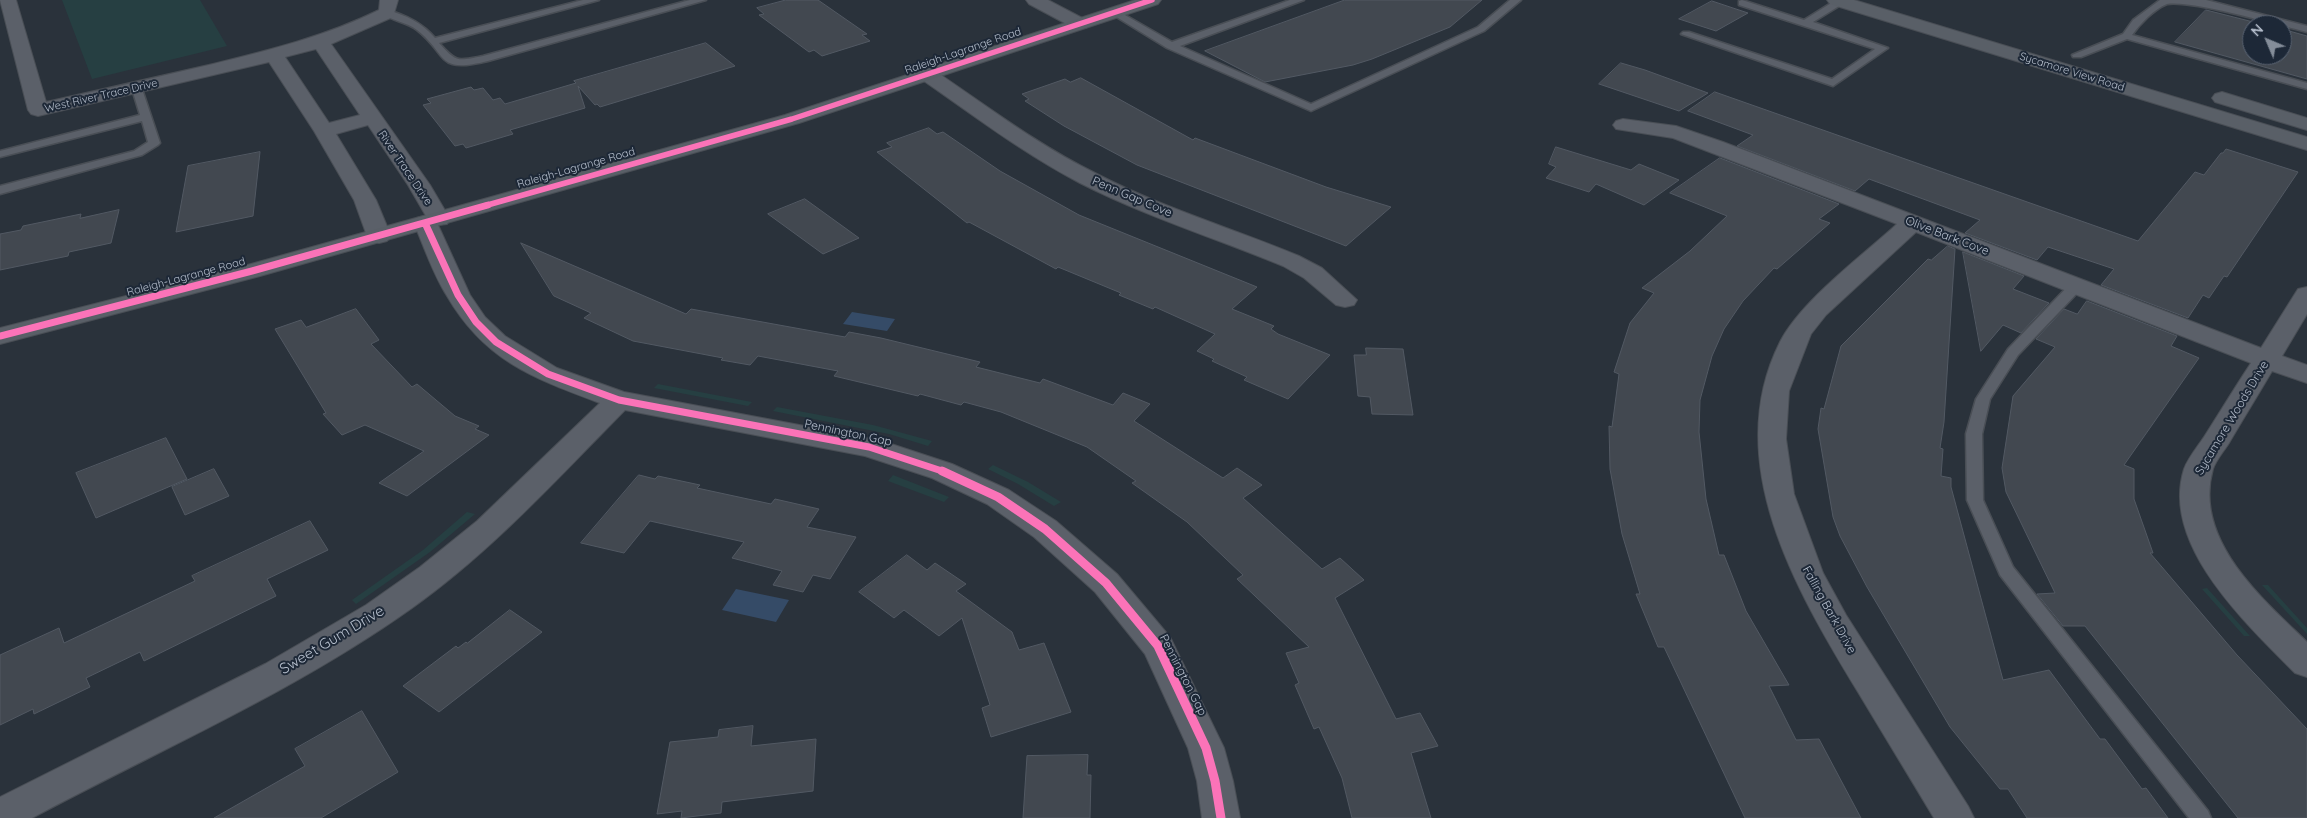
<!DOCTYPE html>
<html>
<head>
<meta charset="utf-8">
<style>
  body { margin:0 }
  #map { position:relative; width:2307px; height:818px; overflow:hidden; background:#2a323b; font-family:Quicksand,sans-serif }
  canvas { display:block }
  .north { position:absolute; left:2242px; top:15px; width:50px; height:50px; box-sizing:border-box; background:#1d2837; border:1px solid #5a6473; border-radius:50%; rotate:315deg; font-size:14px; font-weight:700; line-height:20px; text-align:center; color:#b5becc }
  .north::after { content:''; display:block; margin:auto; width:18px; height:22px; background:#848d99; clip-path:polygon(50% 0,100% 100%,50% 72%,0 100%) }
</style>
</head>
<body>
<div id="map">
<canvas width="2307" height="818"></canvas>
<div class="north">N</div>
</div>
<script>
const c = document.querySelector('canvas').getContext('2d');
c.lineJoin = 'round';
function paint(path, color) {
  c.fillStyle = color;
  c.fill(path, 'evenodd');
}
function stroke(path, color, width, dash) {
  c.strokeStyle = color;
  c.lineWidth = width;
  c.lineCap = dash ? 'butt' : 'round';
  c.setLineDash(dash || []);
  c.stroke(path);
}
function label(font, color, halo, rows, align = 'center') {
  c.font = font + ' Quicksand,sans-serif';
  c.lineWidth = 4;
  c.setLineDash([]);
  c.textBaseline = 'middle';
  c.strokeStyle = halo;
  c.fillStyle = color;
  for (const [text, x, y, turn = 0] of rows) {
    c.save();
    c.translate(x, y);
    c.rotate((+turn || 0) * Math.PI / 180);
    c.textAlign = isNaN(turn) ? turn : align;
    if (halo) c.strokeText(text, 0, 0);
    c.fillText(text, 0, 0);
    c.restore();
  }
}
const green = new Path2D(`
  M 62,0 L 200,0 L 227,46 L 92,79 Z
  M 658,384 L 752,402 L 748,406 L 654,388 Z
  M 777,407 L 873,425 L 932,441 L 928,446 L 889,434 L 773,411 Z
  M 993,465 L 1028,482 L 1061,502 L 1054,506 L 1018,484 L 988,469 Z
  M 893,475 L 949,497 L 944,502 L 888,481 Z
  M 467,512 L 475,514 L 430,552 L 356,604 L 352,600 L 423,550 Z
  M 2262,585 L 2268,585 L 2307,628 L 2307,634 Z
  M 2207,588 L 2250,636 L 2244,636 L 2202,589 Z`);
const water = new Path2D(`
  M 852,312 L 895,319 L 887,331 L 843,324 Z
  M 736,589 L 789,600 L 776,622 L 722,610 Z`);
const building = new Path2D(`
  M 786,0 L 818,0 L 867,34 L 862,35 L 870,41 L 822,56 L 814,50 L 809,52 L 759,15 L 764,14 L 757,8 Z
  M 1345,0 L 1482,0 L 1450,27 L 1372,59 L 1353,65 L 1265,82 L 1205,51 Z
  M 1712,1 L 1748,13 L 1716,31 L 1679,19 Z
  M 2206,10 L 2265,25 L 2252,25 L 2252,55 L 2282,55 L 2282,29 L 2307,36 L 2307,79 L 2175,42 Z
  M 706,43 L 735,66 L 600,107 L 597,104 L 595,105 L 578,86 L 585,108 L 510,130 L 513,134 L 466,148 L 463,144 L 455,146 L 423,105 L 431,103 L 427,99 L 471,87 L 474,90 L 483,88 L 493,100 L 500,98 L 505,104 L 576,83 L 574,81 Z
  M 1621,63 L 1645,70 L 1708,93 L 1679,111 L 1599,84 Z
  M 1081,78 L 1193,140 L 1195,138 L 1326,187 L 1391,207 L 1346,246 L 1137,165 L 1064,126 L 1025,101 L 1029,99 L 1022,94 L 1065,79 L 1070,82 Z
  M 1715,92 L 2138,241 L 2195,172 L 2204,175 L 2221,153 L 2223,153 L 2226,149 L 2298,172 L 2227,277 L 2224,276 L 2209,298 L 2203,295 L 2188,318 L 2101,285 L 2114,269 L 2048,247 L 2037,260 L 1965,233 L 1980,220 L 1869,179 L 1855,191 L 1737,146 L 1753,135 L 1688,111 Z
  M 929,128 L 937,134 L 943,132 L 1000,171 L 1079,215 L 1257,287 L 1232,309 L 1274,326 L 1271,329 L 1278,334 L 1330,355 L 1288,399 L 1244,380 L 1247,377 L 1212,361 L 1214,359 L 1197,351 L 1215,334 L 1155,307 L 1153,309 L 1119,295 L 1121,293 L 1058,267 L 1056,269 L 969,222 L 967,223 L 877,152 L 892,147 L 887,143 Z
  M 1556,147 L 1631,170 L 1639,164 L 1679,180 L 1644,205 L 1596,184 L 1589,192 L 1546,178 L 1556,167 L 1549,164 Z
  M 260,152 L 253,216 L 176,232 L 188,166 Z
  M 1720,158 L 1839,204 L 1819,219 L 1830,223 L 1777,269 L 1774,268 L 1743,301 L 1724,329 L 1712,356 L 1700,400 L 1699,432 L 1706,499 L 1719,555 L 1724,555 L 1746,611 L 1789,685 L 1769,686 L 1796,740 L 1819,739 L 1861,818 L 1745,818 L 1664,647 L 1658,647 L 1636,594 L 1640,594 L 1622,534 L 1610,469 L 1609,426 L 1612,427 L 1619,374 L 1614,372 L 1630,323 L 1654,293 L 1642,288 L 1690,251 L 1727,216 L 1670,193 Z
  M 805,199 L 859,238 L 823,254 L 768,214 Z
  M 119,210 L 111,243 L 69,252 L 68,256 L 0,270 L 0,234 L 21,230 L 23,226 L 81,214 L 80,218 Z
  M 521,243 L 686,314 L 691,309 L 845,337 L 849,332 L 881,338 L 980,362 L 976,367 L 1040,383 L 1043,379 L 1113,405 L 1123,393 L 1150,404 L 1134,421 L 1223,478 L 1237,468 L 1262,485 L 1243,498 L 1322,569 L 1340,558 L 1364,580 L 1335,598 L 1396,719 L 1420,713 L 1438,746 L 1411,753 L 1431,818 L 1352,818 L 1342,778 L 1319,727 L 1314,729 L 1295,685 L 1299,683 L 1286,653 L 1309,647 L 1237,579 L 1243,575 L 1187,522 L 1132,483 L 1136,481 L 1087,447 L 1001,412 L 964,402 L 961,405 L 920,394 L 918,396 L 834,376 L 838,371 L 758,356 L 750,365 L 721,360 L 723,358 L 633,341 L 584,318 L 591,313 L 554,296 Z
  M 1948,246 L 1955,249 L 1944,422 L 1940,448 L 1943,449 L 1941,476 L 1951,478 L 1951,487 L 2003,680 L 2049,670 L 2100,739 L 2105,739 L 2142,789 L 2146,788 L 2168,818 L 2027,818 L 2008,789 L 2000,789 L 1950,727 L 1867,587 L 1840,536 L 1833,517 L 1818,429 L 1821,408 L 1824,409 L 1841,346 L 1928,259 L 1931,260 Z
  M 1963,252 L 2024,276 L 2013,289 L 2049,303 L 2021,333 L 2003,325 L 1981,351 Z
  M 2087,301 L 2177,336 L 2171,346 L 2199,358 L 2124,465 L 2134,469 L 2134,499 L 2153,553 L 2150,553 L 2237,655 L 2307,729 L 2307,818 L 2238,818 L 2085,626 L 2063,626 L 2037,594 L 2055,593 L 2006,492 L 2002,468 L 2013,396 L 2055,347 L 2036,339 L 2064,309 L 2077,314 Z
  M 356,309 L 379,340 L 371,344 L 412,387 L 417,384 L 455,416 L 479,426 L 475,429 L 489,435 L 407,496 L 379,483 L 424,451 L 365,425 L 342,435 L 323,414 L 326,413 L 275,329 L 301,320 L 306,327 Z
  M 1366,348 L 1403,349 L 1413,415 L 1372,414 L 1370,397 L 1358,396 L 1354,355 L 1366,355 Z
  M 166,438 L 187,479 L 96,518 L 76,473 Z
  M 214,469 L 229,496 L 185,515 L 172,487 Z
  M 639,475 L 655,479 L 658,476 L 700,485 L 697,488 L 771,504 L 775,499 L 819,509 L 807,527 L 856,537 L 830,579 L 813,575 L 803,592 L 773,585 L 782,571 L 732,558 L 744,542 L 650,521 L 624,553 L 581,543 Z
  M 310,521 L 328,550 L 267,579 L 276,596 L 144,661 L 140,652 L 86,678 L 90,687 L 34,714 L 33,709 L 0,725 L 0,655 L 59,628 L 64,643 L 195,581 L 192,576 Z
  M 907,555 L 927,570 L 935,563 L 966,584 L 956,591 L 1012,632 L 1019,650 L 1044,643 L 1071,712 L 991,737 L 982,708 L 990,705 L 962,618 L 939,636 L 904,610 L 894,618 L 859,592 Z
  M 510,610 L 542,632 L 439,712 L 403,686 L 456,646 L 458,648 L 466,642 L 467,643 Z
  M 362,711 L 398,772 L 321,818 L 214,818 L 305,766 L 295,749 Z
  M 753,726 L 751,746 L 816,739 L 813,791 L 722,802 L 721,813 L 681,818 L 682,811 L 657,814 L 670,742 L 718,737 L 719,730 Z
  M 1088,755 L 1087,775 L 1091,775 L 1090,818 L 1023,818 L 1027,756 Z`);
const lane = new Path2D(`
  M 583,0 L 599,0 L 439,43 C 457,63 457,61 483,56 L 690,0 L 706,0 L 488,61 C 435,74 449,55 417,30 C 407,22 391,21 382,13 L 387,10 C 406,15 422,23 435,38 Z
  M 1290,0 L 1304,0 L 1180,46 L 1311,104 L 1478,27 L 1510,0 L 1521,0 L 1484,31 L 1311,111 L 1167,48 L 1110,13 L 1112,11 L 1118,11 L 1172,42 Z
  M 1742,0 L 1804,20 L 1836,0 L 1845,0 L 1844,3 L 1813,22 L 1888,48 L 1833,86 L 1681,34 L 1683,32 L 1689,32 L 1832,79 L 1875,49 L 1739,5 L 1739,1 Z
  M 2160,0 L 2206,0 L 2307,26 L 2307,32 C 2278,25 2192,0 2167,4 C 2154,9 2140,24 2132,35 L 2307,83 L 2307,89 L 2127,39 L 2081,57 L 2073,57 L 2072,55 L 2123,34 L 2133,20 Z
  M 137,86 L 142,89 L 160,143 L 158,145 L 142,155 L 0,194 L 0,186 L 134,151 L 148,142 L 142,121 L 0,157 L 0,151 L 140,115 L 132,89 Z
  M 2076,282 L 2081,283 L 2083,286 L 2081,289 L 2018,355 L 1990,399 L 1982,434 L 1983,500 L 2013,567 L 2208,811 L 2211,818 L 2189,818 L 2000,575 L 1967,500 L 1966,434 L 1976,399 L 2008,349 L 2071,283 Z`);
const street = new Path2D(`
  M 0,0 L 16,0 L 46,102 C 101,90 157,77 213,64 C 270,50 326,36 379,10 L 380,0 L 398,0 L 393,17 L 331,44 L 430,185 L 450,219 L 447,224 L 438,225 L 470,295 L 485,317 L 505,336 L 557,368 L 624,392 L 879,440 L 952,464 L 1009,490 L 1056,521 L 1117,574 L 1170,637 L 1224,748 L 1233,781 L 1240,818 L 1202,818 L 1197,781 L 1188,748 L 1145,654 L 1095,592 L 1034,537 L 987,504 L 932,478 L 865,456 L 625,410 C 557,479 491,552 412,608 C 294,692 159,750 32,818 L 0,818 L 0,797 L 265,664 L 366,605 L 420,567 L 477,521 L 600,403 C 533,378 485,361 447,296 C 433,274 424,247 414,223 L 417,218 L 426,216 L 408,185 L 368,125 L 336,134 L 376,200 L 391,236 L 387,241 L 379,243 L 371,241 L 367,236 L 354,200 L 314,131 L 269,62 L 38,116 L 31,114 L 28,110 ZM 316,49 L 360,115 L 329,123 L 285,57 Z
  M 1026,0 L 1048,0 L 1086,20 L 1089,24 L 1086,28 L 1074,28 L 1029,4 Z
  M 928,69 L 935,71 C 987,106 1038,145 1095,173 C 1160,207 1232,228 1299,256 L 1322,268 L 1357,300 L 1354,305 L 1345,307 L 1336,305 L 1304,278 L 1283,266 C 1215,238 1145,216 1080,183 C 1024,154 973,115 921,79 L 918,75 L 921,71 Z
  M 1623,119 L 1676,126 L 1723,142 L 2261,348 L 2298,289 L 2307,287 L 2307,314 L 2282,356 L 2307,365 L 2307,383 L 2272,371 C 2258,395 2243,419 2229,443 C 2224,451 2216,460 2213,469 C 2193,540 2262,598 2307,642 L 2307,677 L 2295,673 C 2247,624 2160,545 2184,469 C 2188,458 2198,446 2204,437 C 2220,412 2235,387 2251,363 L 1916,232 L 1826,315 L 1811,334 L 1789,391 L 1786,439 L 1794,494 L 1823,573 L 1846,615 L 1968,806 L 1974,818 L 1934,818 C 1909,776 1883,734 1858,692 C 1796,590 1720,461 1780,342 C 1801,301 1862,256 1897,224 L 1673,138 L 1616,129 L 1613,125 L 1616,121 Z`);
const secondary = new Path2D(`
  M 1135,0 L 1161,0 L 1158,4 L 799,123 L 260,276 L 0,344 L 0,328 L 244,266 L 785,115 Z
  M 1827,0 L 1854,0 L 2307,137 L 2307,150 L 1830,4 Z
  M 2222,92 L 2307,118 L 2307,130 L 2215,102 L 2212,98 L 2215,94 Z`);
const cyclewayFar2 = new Path2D(`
  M 484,206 L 792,119 L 1152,0`);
const cyclewayFar1 = new Path2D(`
  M 425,223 L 458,295 L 476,322 L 496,342 L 548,374 L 619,400 L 869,447 L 945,472
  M 0,336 L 252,271 L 488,205`);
const cycleway = new Path2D(`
  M 942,471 L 998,497 L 1045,529 L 1106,583 L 1158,646 L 1206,748 L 1215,781 L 1221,818`);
const farStreetnames = [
  ["Raleigh-Lagrange Road",963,51,-19],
  ["Sycamore View Road",2072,72,17],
  ["West River Trace Drive",101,96,-13],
  ["River Trace Drive",405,168,56],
  ["Raleigh-Lagrange Road",576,168,-16],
  ["Raleigh-Lagrange Road",186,277,-15]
];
const streetNames = [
  ["Penn Gap Cove",1132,197,23],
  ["Olive Bark Cove",1947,236,21],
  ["Sycamore Woods Drive",2232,418,-59],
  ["Pennington Gap",848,433,12],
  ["Falling Bark Drive",1829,610,61],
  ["Pennington Gap",1183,675,63]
];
const nearStreetnames = [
  ["Sweet Gum Drive",332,640,-31]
];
paint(green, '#263f42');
paint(water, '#354b67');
paint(building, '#424850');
stroke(building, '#525963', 1);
stroke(lane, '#494e55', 3);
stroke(street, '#494e55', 2);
stroke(secondary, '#494e55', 2);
paint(lane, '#5b6069');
paint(street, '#5b6069');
paint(secondary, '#595f67');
stroke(cyclewayFar2, '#fb73b8', 5.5);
stroke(cyclewayFar1, '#fb73b8', 7);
stroke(cycleway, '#fb73b8', 9);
label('11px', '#b5becc', '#1d2837', farStreetnames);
label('12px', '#b5becc', '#1d2837', streetNames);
label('15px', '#b5becc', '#1d2837', nearStreetnames);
</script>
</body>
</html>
